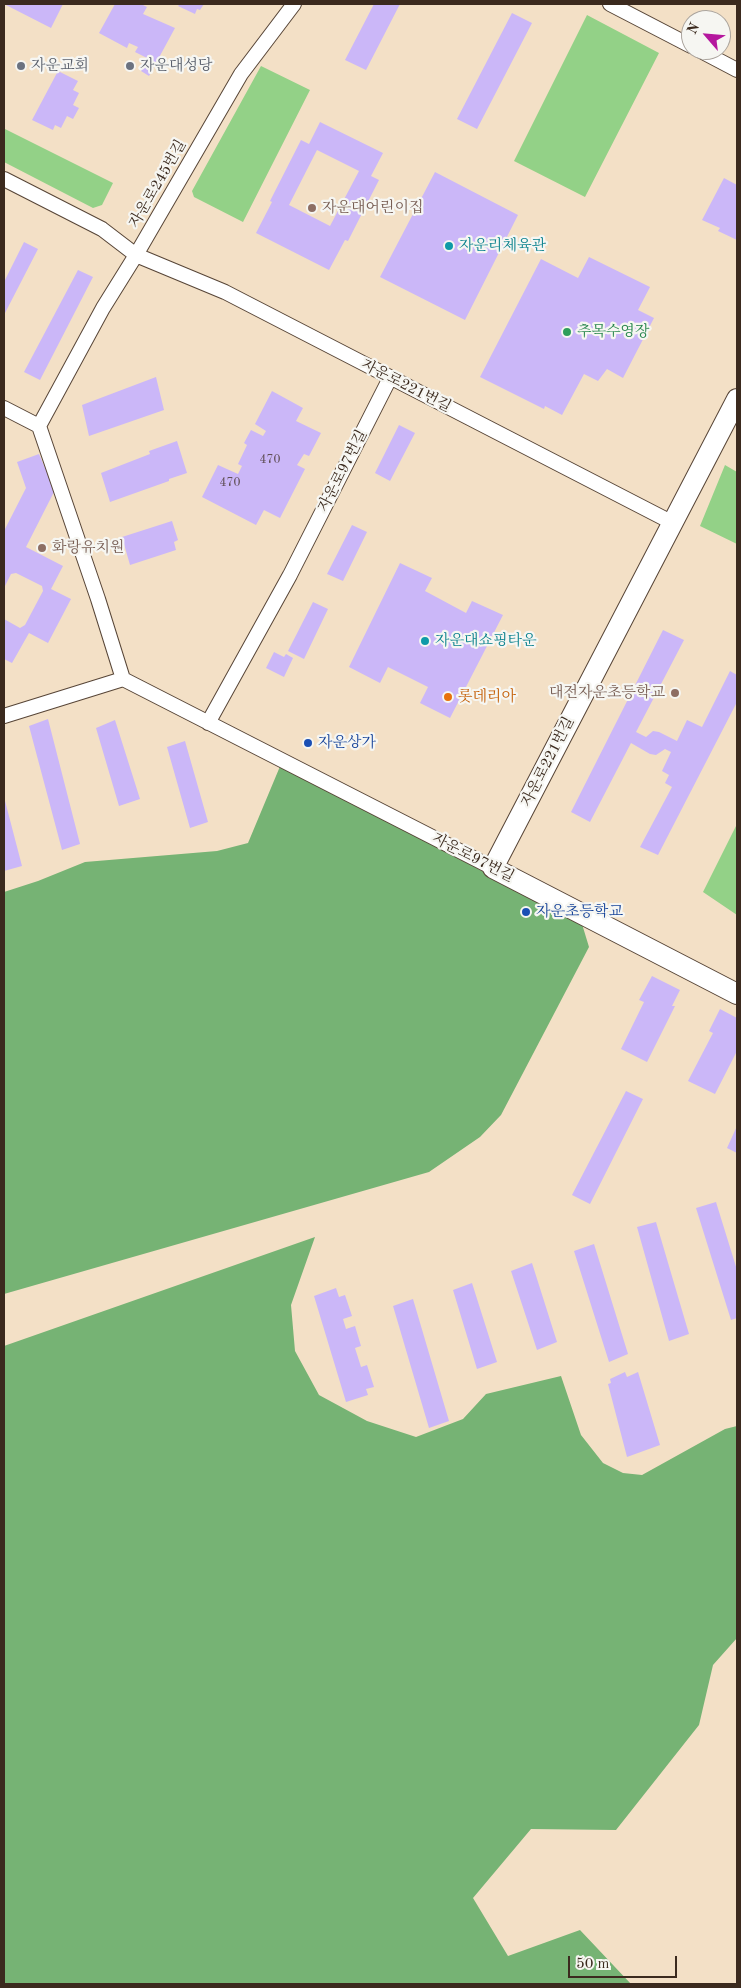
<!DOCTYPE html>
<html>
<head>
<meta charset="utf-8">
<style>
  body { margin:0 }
  #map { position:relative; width:741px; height:1988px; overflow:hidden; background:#f3e0c6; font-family:"Old Standard TT",serif }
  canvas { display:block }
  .frame { position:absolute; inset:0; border:5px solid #3b2a1e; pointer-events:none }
  .north { position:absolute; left:681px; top:10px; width:50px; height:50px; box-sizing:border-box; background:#f6f6f2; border:1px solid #aba49d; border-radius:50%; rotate:297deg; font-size:14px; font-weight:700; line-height:20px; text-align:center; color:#3b2a1e }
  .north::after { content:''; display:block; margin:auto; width:18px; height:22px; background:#b5179e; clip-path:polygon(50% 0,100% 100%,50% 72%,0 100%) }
  .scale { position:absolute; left:568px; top:1956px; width:109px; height:22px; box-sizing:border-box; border:2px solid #3b2a1e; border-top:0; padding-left:6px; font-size:15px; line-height:18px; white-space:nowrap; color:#3b2a1e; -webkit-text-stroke:4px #f6f6f2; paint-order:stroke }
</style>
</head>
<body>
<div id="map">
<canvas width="741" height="1988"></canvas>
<div class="frame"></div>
<div class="north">N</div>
<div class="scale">50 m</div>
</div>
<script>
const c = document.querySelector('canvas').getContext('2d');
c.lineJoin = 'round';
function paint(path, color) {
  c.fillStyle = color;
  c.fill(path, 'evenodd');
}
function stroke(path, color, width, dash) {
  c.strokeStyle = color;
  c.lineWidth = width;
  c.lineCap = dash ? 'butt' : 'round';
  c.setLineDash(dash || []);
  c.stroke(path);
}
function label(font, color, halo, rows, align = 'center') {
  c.font = font + ' "Old Standard TT","Noto Serif KR",serif';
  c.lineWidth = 4.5;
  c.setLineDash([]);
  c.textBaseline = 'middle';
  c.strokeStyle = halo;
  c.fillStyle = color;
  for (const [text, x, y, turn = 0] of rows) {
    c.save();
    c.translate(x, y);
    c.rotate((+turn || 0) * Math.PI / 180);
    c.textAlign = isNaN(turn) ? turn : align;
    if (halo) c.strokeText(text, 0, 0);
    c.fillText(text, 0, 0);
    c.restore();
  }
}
const green = new Path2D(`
  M 587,15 L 659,53 L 585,197 L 514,161 Z
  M 261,66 L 310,90 L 243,222 L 194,197 L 192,191 Z
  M 5,129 L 113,183 L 102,205 L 93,208 L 4,162 L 4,132 Z
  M 725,465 L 737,472 L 737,544 L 700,526 Z
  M 737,824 L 737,915 L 703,892 Z`);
const forest = new Path2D(`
  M 281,764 L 582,924 L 589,947 L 501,1115 L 480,1137 L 429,1172 L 4,1294 L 4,892 L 38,881 L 85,862 L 217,851 L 248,843 Z
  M 315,1237 L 291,1305 L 295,1351 L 319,1395 L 367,1421 L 416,1437 L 463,1419 L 486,1394 L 561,1376 L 581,1435 L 603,1463 L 623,1473 L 642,1475 L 725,1429 L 737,1426 L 737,1638 L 713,1665 L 699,1725 L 616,1830 L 531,1829 L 473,1898 L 508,1956 L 580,1930 L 631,1984 L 4,1984 L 4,1346 Z`);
const building = new Path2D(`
  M 4,4 L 63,4 L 51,28 Z
  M 115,4 L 141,4 L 147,7 L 143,14 L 175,28 L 149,76 L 141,71 L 147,58 L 135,52 L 138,47 L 129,43 L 127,48 L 99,33 Z
  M 180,4 L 204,4 L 200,10 L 197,9 L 195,14 L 178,6 Z
  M 374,4 L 400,4 L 366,70 L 345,60 Z
  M 512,13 L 532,23 L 477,129 L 457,119 Z
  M 58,71 L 78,81 L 73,90 L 79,93 L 73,105 L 79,108 L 73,119 L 67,116 L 61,128 L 55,125 L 53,130 L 32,120 Z
  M 320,122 L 383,153 L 371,176 L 379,180 L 348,241 L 345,240 L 329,270 L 256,233 L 272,202 L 270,201 L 301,140 L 309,144 ZM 317,150 L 359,171 L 330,226 L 289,205 Z
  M 435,172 L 518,215 L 465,320 L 380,277 Z
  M 724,178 L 737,185 L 737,240 L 718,231 L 720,228 L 702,220 Z
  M 24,242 L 38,249 L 4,315 L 4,282 Z
  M 589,257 L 650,287 L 638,310 L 654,318 L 623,378 L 607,369 L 598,381 L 584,374 L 562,415 L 545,406 L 544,409 L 480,377 L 541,259 L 578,278 Z
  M 78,270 L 93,277 L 40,380 L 24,372 Z
  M 156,377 L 164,410 L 89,436 L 82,405 Z
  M 272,391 L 303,408 L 296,421 L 321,433 L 309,456 L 304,454 L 297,465 L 305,469 L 280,518 L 264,510 L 256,525 L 202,497 L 218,465 L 238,474 L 242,466 L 238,464 L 247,445 L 244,443 L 251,430 L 263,436 L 266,431 L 255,424 Z
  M 399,425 L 415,433 L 390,481 L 375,473 Z
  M 177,441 L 187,473 L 169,479 L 169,481 L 110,502 L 101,473 L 150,454 L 149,451 Z
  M 39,454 L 45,468 L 48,467 L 56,488 L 26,547 L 63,566 L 51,589 L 71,599 L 48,643 L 29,633 L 12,663 L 4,659 L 4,619 L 20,628 L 25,625 L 43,591 L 42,586 L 16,573 L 11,574 L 4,588 L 4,531 L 26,488 L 17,462 Z
  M 172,521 L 178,540 L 174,542 L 176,550 L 130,565 L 122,537 Z
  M 352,525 L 367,532 L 343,581 L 327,574 Z
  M 400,563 L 432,578 L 425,591 L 466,613 L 472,601 L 503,615 L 450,718 L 420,703 L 428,687 L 388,667 L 380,683 L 349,667 Z
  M 313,602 L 328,609 L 304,659 L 288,651 Z
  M 663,630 L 684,640 L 636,732 L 646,737 L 653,731 L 659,732 L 677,741 L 687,720 L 702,727 L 730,671 L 737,675 L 737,702 L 658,855 L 640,847 L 672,787 L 665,783 L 669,775 L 662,771 L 671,752 L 665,749 L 656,755 L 650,754 L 631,743 L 590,822 L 571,812 Z
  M 274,652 L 284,657 L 286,654 L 293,658 L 284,677 L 266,668 Z
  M 48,719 L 80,844 L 62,850 L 29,726 Z
  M 115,720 L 140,799 L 119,806 L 96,728 Z
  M 185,741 L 208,822 L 190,828 L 167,747 Z
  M 4,797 L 22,866 L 4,871 Z
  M 652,976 L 680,990 L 672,1006 L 675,1006 L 647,1062 L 621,1049 L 644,1002 L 639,1000 Z
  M 720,1009 L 737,1018 L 737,1051 L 715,1094 L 688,1081 L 713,1033 L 709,1031 Z
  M 626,1091 L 643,1099 L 590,1204 L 572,1195 Z
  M 737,1126 L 737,1153 L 727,1148 Z
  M 716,1202 L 737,1270 L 737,1318 L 731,1320 L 696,1208 Z
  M 656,1222 L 689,1334 L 669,1341 L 637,1227 Z
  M 594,1244 L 628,1354 L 609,1362 L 574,1251 Z
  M 532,1263 L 557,1342 L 537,1350 L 511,1271 Z
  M 472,1283 L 497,1362 L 477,1369 L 453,1290 Z
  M 336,1288 L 339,1297 L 345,1295 L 352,1316 L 343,1319 L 346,1329 L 355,1326 L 361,1346 L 355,1348 L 361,1367 L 367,1365 L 374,1387 L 366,1389 L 368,1395 L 346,1402 L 314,1296 Z
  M 413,1299 L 449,1421 L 429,1428 L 393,1306 Z
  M 625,1372 L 627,1377 L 638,1372 L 660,1445 L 627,1457 L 608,1384 L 611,1383 L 610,1379 Z`);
const street = new Path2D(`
  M 610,4 L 691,46
  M 699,50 L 737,70
  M 4,179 L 102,229 L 136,255 L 241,74 L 294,4
  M 4,408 L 39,426 L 98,599 L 123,679
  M 39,426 L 103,308 L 136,255 L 225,292 L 673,523
  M 4,716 L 123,679 L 493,868
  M 208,723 L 290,575 L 390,378`);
const secondary = new Path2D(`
  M 737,399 L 493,868 L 737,994`);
const markers = [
  [21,66,5,"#6b7280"],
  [130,66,5,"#6b7280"],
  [312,208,5,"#8d6e63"],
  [449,246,5,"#0f9aa8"],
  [567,332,5,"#2e9e5b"],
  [42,548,5,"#8d6e63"],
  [425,641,5,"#0f9aa8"],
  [675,693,5,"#8d6e63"],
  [448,697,5,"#e8710a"],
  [308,743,5,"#1a4fb4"],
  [526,912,5,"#1a4fb4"]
];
const numberNames = [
  ["470",270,460],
  ["470",230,483]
];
const worshipNames = [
  ["자운교회",31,66],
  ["자운대성당",140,66]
];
const streetNames = [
  ["자운로245번길",158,184,-60],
  ["자운로221번길",406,386,27],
  ["자운로97번길",343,471,-63],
  ["자운로221번길",548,762,-63],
  ["자운로97번길",473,858,27]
];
const educationNames = [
  ["자운대어린이집",322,208],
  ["화랑유치원",52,548],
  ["대전자운초등학교",665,693,"right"]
];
const cultureNames = [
  ["자운리체육관",459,246],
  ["자운대쇼핑타운",435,641]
];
const leisureNames = [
  ["추목수영장",577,332]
];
const foodNames = [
  ["롯데리아",458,697]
];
const transitNames = [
  ["자운상가",318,743],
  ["자운초등학교",536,912]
];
paint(green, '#93d187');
paint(forest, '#76b374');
paint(building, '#cbb7f8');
stroke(street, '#574537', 16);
stroke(secondary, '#574537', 22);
stroke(street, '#fff', 14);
stroke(secondary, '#fff', 20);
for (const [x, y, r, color] of markers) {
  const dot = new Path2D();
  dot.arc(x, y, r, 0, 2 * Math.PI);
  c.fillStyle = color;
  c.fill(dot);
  stroke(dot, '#f6f6f2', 2);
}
label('12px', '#5f4d54', null, numberNames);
label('15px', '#5b616d', '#f6f6f2', worshipNames, 'left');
label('15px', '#3b2a1e', '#f6f6f2', streetNames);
label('15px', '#785e54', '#f6f6f2', educationNames, 'left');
label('15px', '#0d838f', '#f6f6f2', cultureNames, 'left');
label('15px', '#27864d', '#f6f6f2', leisureNames, 'left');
label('15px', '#c56008', '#f6f6f2', foodNames, 'left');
label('15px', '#164399', '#f6f6f2', transitNames, 'left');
</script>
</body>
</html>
